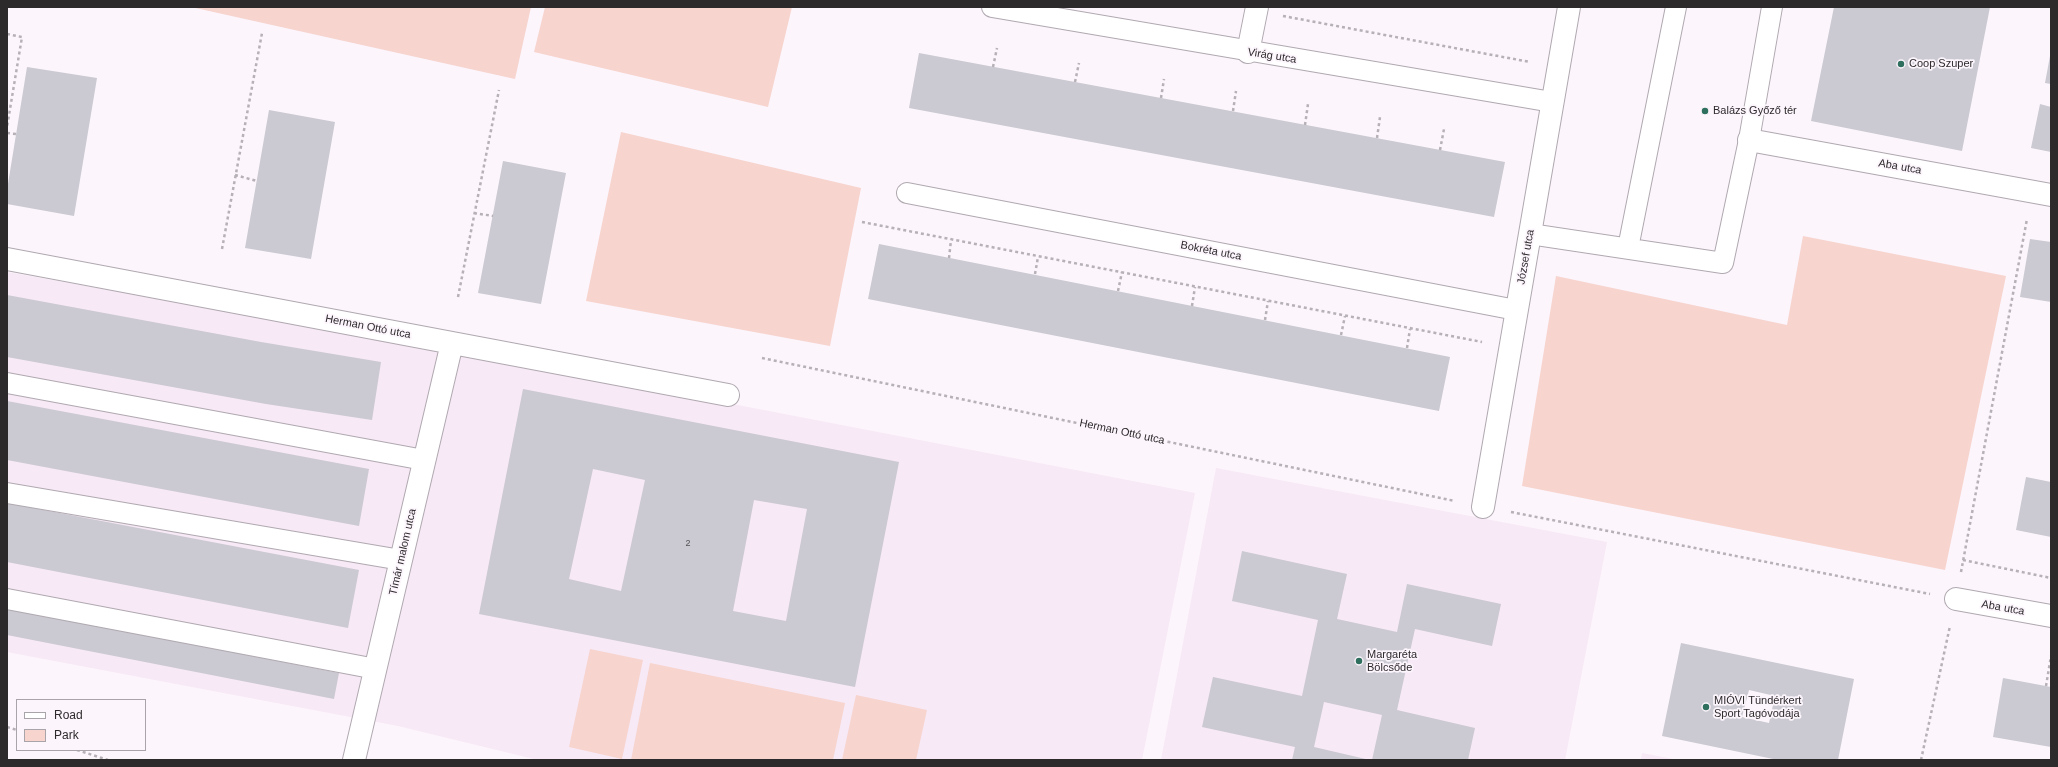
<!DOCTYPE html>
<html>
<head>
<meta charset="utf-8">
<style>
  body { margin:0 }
  #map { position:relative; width:2058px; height:767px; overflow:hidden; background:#fcf5fc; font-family:Arial,sans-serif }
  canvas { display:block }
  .frame { position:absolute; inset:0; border:8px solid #2d2a2c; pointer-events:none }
  .legend { position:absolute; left:16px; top:699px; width:130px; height:52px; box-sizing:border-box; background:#fcf5fc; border:1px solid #a9a4a9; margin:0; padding:5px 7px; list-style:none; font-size:12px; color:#2d2a2c }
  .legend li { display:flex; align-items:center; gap:8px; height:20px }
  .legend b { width:20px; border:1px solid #a9a4a9 }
</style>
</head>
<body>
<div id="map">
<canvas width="2058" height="767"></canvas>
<div class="frame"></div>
<ul class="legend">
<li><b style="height:5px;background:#fff"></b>Road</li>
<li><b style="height:11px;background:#f7d4ce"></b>Park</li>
</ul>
</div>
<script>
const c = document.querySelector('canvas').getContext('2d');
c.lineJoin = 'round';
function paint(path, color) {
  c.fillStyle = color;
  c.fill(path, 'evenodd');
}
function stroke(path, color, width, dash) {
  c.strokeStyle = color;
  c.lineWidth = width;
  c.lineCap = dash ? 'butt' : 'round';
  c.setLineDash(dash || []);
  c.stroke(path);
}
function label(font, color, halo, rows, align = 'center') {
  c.font = font + ' Arial,sans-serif';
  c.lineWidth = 3.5;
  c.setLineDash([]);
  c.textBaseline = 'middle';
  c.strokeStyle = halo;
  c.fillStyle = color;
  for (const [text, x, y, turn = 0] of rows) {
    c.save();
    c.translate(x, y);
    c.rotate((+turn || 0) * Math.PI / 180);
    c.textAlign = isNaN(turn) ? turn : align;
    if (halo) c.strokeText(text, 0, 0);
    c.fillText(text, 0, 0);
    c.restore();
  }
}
const built = new Path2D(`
  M 7,272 L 488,357 L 1195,493 L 1142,760 L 538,760 L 398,726 L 7,652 Z
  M 1216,468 L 1607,542 L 1565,760 L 1161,760 Z
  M 1642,753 L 1678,760 L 1641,760 Z`);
const green = new Path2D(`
  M 191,7 L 531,7 L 515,79 Z
  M 545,7 L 792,7 L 768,107 L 534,52 Z
  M 621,132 L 861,188 L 830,346 L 586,301 Z
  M 1803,236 L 2006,276 L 1945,570 L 1522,486 L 1556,276 L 1787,325 Z
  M 590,649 L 643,660 L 622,759 L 569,747 Z
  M 650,663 L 845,703 L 833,760 L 631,760 Z
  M 856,695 L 927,710 L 916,760 L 842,760 Z`);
const building = new Path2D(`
  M 1834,7 L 1990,7 L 1962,151 L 1811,121 Z
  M 919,53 L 1505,162 L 1494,217 L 909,108 Z
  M 2050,56 L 2051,56 L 2051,84 L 2045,83 Z
  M 27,67 L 97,78 L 74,216 L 7,204 L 7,190 Z
  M 2040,104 L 2051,107 L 2051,152 L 2031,148 Z
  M 269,110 L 335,122 L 311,259 L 245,248 Z
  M 503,161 L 566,173 L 541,304 L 478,293 Z
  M 2030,239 L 2051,242 L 2051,302 L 2020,297 Z
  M 879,244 L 1450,357 L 1439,411 L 868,299 Z
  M 7,295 L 261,342 L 381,362 L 372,420 L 266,404 L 7,357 Z
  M 523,389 L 899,462 L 855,687 L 479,614 ZM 593,469 L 645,480 L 621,591 L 569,579 ZM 754,500 L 807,509 L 786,621 L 733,611 Z
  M 7,401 L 369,469 L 359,526 L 7,460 Z
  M 2026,477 L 2051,482 L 2051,537 L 2016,530 Z
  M 7,503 L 359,570 L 348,628 L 7,562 Z
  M 1242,551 L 1347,574 L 1337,619 L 1397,632 L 1407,584 L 1501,604 L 1492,646 L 1415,629 L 1397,710 L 1475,728 L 1468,760 L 1372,760 L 1382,715 L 1324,702 L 1314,747 L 1370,760 L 1292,760 L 1295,747 L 1202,727 L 1213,677 L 1302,696 L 1318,620 L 1232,601 Z
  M 7,608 L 339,673 L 334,699 L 7,635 Z
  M 1681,643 L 1854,679 L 1838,760 L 1778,760 L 1662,736 ZM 1749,690 L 1775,696 L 1769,723 L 1742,717 Z
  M 2003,678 L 2051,687 L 2051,747 L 1993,737 Z`);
const path = new Path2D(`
  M 1283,16 L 1530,62
  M 7,34 L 22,37 L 7,127
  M 993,67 L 997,48
  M 1075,82 L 1079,63
  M 1161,98 L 1164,79
  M 1233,111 L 1236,91
  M 1305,125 L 1308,104
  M 7,133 L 16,134
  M 1377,138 L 1380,117
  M 1440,150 L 1444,129
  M 235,175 L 257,181
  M 474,213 L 493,216
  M 862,222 L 1482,342
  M 222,249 L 262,33
  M 949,258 L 951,240
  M 1035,274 L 1038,257
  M 1118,291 L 1122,272
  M 458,297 L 499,90
  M 1192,306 L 1195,287
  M 1265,320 L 1268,301
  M 1341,335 L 1345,316
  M 1407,348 L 1410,329
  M 762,358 L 1455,501
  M 1511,512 L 1930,594
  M 1963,560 L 2051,578
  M 1961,572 L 2027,219
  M 2046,686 L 2051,656
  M 7,727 L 17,730
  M 77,750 L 108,760
  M 1921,760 L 1950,626`);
const service = new Path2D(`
  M 992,7 L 1552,102
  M 907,193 L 1516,310
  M 1530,234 L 1723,263 L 1749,140 L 1772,7
  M 1628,248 L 1676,7
  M 7,383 L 424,460
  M 7,493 L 401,560
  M 7,599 L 376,669`);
const minor = new Path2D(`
  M 1248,52 L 1257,7
  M 1749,140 L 2051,195
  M 7,259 L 728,395
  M 1483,507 L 1569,7
  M 1956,599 L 2051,616
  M 354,760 L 452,343`);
const markers = [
  [1901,64,4,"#2f6f5e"],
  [1705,111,4,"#2f6f5e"],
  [1359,661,4,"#2f6f5e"],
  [1706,707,4,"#2f6f5e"]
];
const numberNames = [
  ["2",688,544]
];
const streetNames = [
  ["Virág utca",1272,56,9],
  ["Aba utca",1900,167,10],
  ["Bokréta utca",1211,251,11],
  ["József utca",1526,257,-80],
  ["Herman Ottó utca",368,327,11],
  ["Herman Ottó utca",1122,432,12],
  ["Tímár malom utca",403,552,-77],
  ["Aba utca",2003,608,10]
];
const poiNames = [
  ["Coop Szuper",1909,64],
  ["Balázs Győző tér",1713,111],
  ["Margaréta",1367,655],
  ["Bölcsőde",1367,668],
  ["MIÓVI Tündérkert",1714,701],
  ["Sport Tagóvodája",1714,714]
];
paint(built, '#f7e9f6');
paint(green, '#f7d4ce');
paint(building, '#cbc9d2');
stroke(service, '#b0a9b0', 22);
stroke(minor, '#b0a9b0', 24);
stroke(path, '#b6b1b6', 2.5, [3, 3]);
stroke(service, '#fff', 20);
stroke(minor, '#fff', 22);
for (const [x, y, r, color] of markers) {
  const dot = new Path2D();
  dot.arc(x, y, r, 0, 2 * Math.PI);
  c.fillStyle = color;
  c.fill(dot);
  stroke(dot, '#fcf5fc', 1.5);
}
label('9px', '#545256', null, numberNames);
label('11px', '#2d2a2c', '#fcf5fc', streetNames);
label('11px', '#2d2a2c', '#fcf5fc', poiNames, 'left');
</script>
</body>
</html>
